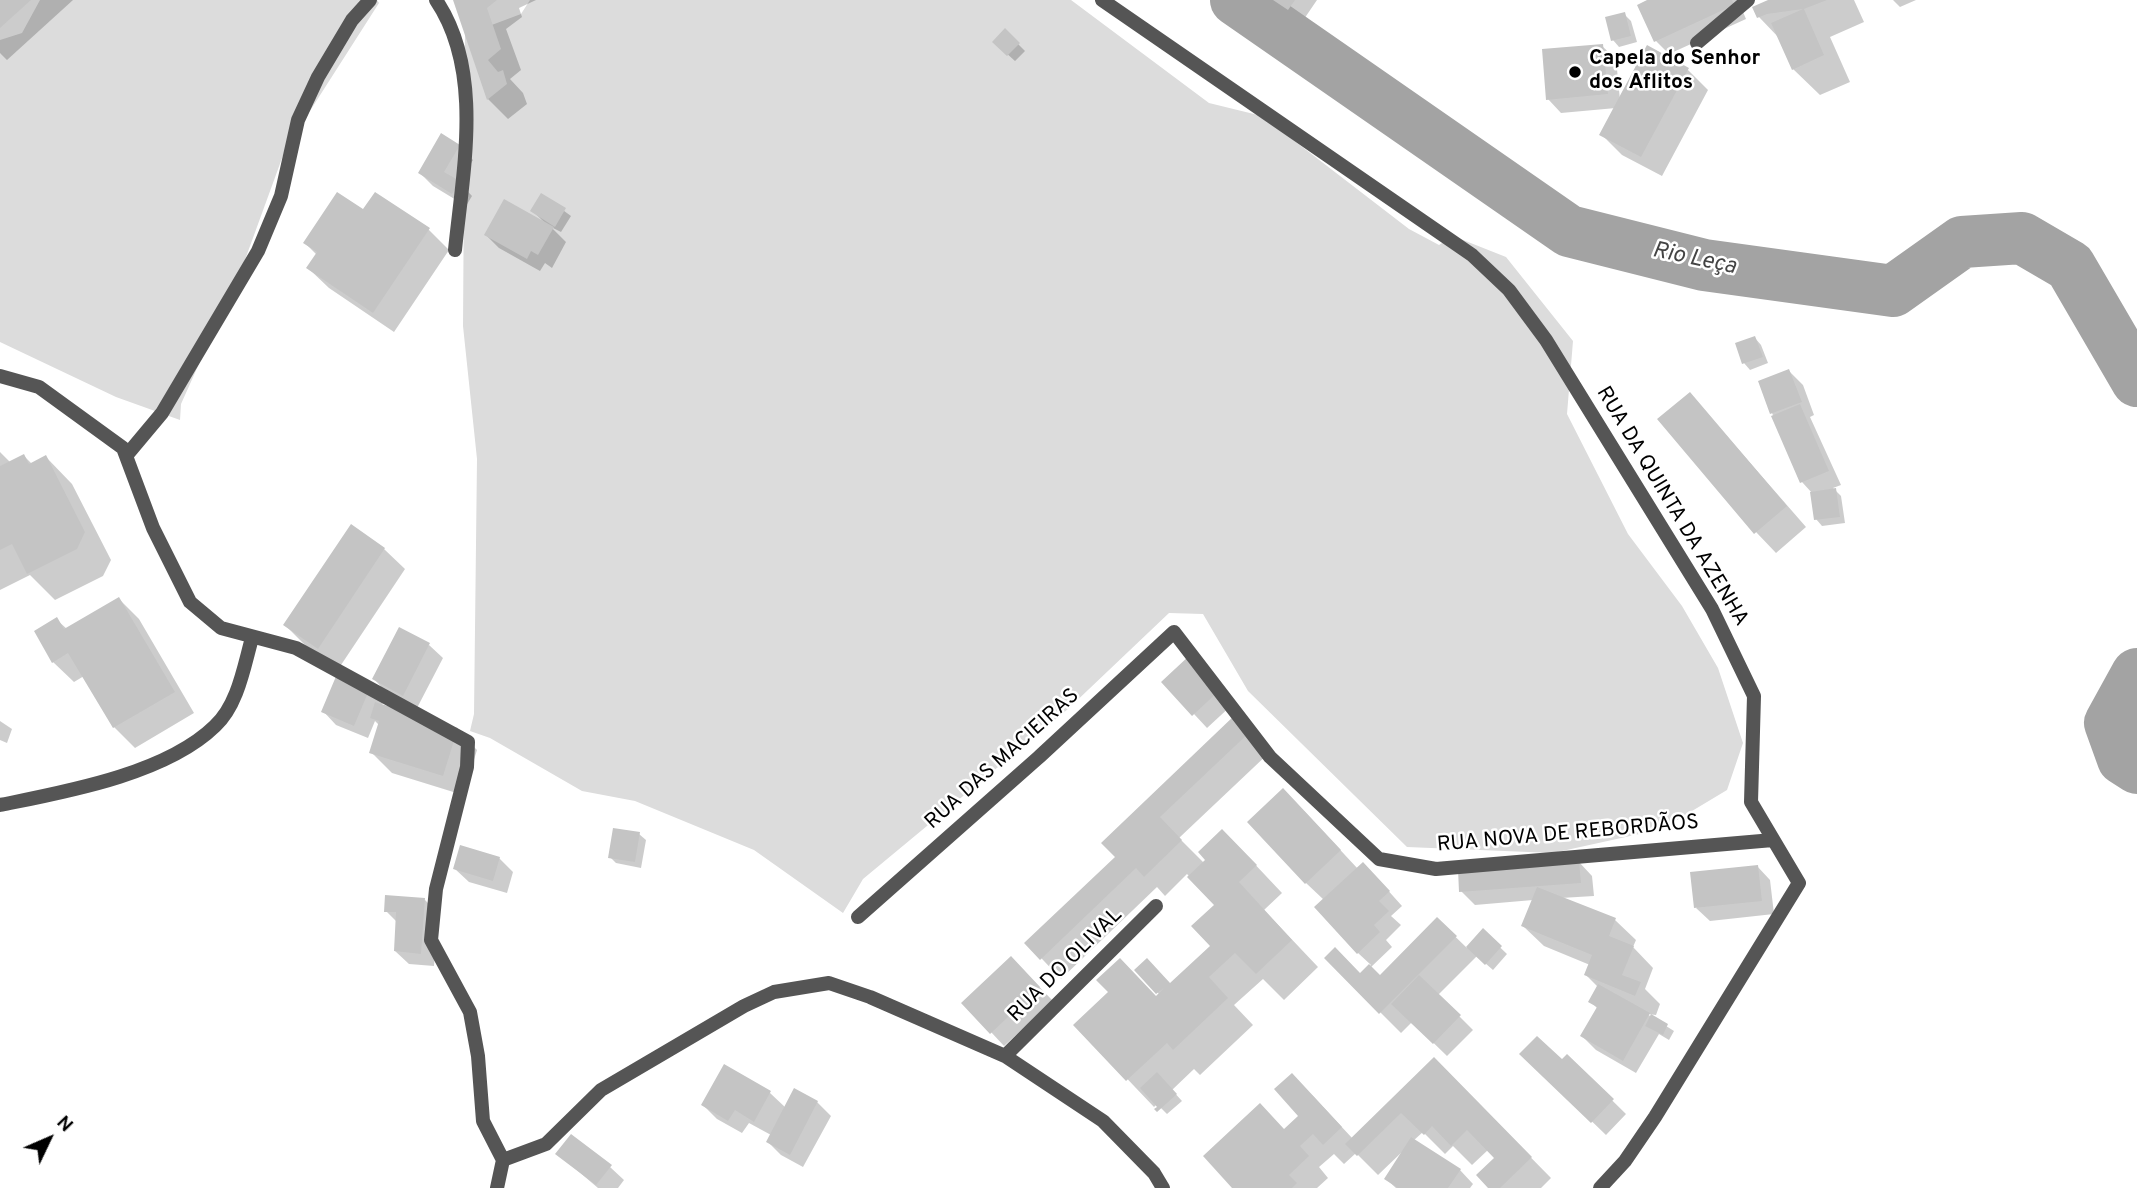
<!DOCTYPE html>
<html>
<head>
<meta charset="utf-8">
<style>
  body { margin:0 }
  #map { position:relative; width:2137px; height:1188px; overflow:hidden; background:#fff; font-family:Overpass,sans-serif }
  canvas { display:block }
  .north { position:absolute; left:14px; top:1104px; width:70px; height:70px; -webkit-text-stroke:5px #fff; paint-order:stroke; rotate:46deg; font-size:19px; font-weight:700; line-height:28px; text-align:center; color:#000 }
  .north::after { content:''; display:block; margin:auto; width:24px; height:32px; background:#000; clip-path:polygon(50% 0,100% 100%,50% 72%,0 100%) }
</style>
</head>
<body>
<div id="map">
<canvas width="2137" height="1188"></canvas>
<div class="north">N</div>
</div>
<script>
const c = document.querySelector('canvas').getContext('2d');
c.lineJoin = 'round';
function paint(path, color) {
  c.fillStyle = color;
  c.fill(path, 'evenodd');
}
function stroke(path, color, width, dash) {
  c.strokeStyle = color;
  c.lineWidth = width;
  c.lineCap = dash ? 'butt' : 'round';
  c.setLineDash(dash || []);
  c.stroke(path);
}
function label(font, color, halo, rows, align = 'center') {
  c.font = font + ' Overpass,sans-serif';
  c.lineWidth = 5;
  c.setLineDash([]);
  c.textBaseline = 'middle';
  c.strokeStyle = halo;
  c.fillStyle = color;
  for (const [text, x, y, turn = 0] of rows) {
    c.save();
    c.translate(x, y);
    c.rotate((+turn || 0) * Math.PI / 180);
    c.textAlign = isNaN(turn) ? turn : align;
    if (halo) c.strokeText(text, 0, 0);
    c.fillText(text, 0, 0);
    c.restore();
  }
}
const green = new Path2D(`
  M 40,0 L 377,0 L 379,3 L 285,150 L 242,268 L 181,404 L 180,420 L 116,397 L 0,342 L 0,40 L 22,33 Z
  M 530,0 L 1071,0 L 1209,103 L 1262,116 L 1409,229 L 1439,245 L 1453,236 L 1506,257 L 1573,341 L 1567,414 L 1628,534 L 1682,606 L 1718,668 L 1743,743 L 1727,790 L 1662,829 L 1553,853 L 1407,847 L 1248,691 L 1203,614 L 1169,613 L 1068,709 L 863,879 L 843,913 L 754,850 L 635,801 L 582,791 L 490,738 L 470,731 L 474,714 L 477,459 L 463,326 L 465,35 L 521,14 Z`);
const shadow = new Path2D(`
  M 0,0 L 73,0 L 7,60 L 0,53 Z
  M 455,0 L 536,0 L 519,8 L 522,17 L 506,29 L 521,70 L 510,79 L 523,93 L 527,104 L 508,119 L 488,99 Z
  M 1269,0 L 1317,0 L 1302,22 Z
  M 1651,0 L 1738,0 L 1746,19 L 1669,54 L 1656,41 Z
  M 1772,0 L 1854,0 L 1864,22 L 1830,37 L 1850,82 L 1820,95 L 1793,69 L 1780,39 L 1759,17 L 1754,8 Z
  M 1893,0 L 1916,0 L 1900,7 Z
  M 1624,14 L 1631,21 L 1637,42 L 1619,47 L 1613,40 Z
  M 1005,31 L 1025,51 L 1015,61 L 994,42 Z
  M 1602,46 L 1616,59 L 1620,100 L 1688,70 L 1708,90 L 1662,176 L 1622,155 L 1601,134 L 1616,108 L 1561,113 L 1548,99 Z
  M 459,146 L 473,160 L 459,182 L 472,196 L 466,206 L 433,186 L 420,173 Z
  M 542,195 L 571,216 L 561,232 L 551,227 L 566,242 L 552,268 L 545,263 L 540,271 L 499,248 L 486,235 L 544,222 L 532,210 Z
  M 363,212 L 429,230 L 449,250 L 394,332 L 329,288 L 308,268 L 317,255 L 305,243 Z
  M 1755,338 L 1761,345 L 1768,363 L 1750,370 L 1744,363 Z
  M 1789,371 L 1803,385 L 1814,415 L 1810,417 L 1841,485 L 1833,488 L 1841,496 L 1845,523 L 1822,526 L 1816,519 L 1812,493 L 1802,482 L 1772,413 Z
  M 1690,394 L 1806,527 L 1776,553 L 1756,532 Z
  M 0,452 L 11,463 L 24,456 L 32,464 L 46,457 L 72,484 L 111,560 L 103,576 L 55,600 L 30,575 L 0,590 Z
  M 351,527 L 384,549 L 405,569 L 339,668 L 305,645 L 285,625 Z
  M 119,599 L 139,619 L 194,713 L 135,748 L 114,727 L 84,676 L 74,682 L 53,662 L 57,620 L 67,629 Z
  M 429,645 L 443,658 L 417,708 L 387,693 L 374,679 Z
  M 1203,671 L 1233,704 L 1207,728 L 1194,714 Z
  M 369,689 L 383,703 L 381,706 L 457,730 L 477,750 L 463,795 L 392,773 L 371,752 L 379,725 L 375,721 L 368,738 L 336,725 L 323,711 Z
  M 1236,716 L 1271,751 L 1179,838 L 1204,863 L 1249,858 L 1282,893 L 1264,910 L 1318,967 L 1284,1000 L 1263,979 L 1234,1005 L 1253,1025 L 1200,1075 L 1194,1069 L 1172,1090 L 1182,1101 L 1167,1114 L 1157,1104 L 1154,1107 L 1076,1025 L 1157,998 L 1160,995 L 1136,970 L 1170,986 L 1213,946 L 1216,905 L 1187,874 L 1165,896 L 1157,887 L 1061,979 L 1027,943 L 1117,857 Z
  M 0,721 L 12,729 L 7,743 L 0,740 Z
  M 1304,811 L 1358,869 L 1376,877 L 1402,906 L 1391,916 L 1401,925 L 1386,940 L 1392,947 L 1370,968 L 1380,977 L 1437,919 L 1467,948 L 1483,931 L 1507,954 L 1493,970 L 1477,956 L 1438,995 L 1473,1030 L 1447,1056 L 1412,1022 L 1401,1033 L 1326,958 L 1360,976 L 1371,965 L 1358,953 L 1324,900 L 1306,883 Z
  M 639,834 L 646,840 L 641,868 L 616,863 L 610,857 Z
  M 499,858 L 513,872 L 507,893 L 469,882 L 455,869 Z
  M 1579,862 L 1592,876 L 1594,896 L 1561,898 L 1615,920 L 1636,940 L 1633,947 L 1653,968 L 1645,989 L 1660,1004 L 1656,1015 L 1647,1014 L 1674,1031 L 1669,1040 L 1659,1034 L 1636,1073 L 1596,1050 L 1582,1036 L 1598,1009 L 1590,1001 L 1598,987 L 1586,975 L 1590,965 L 1544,946 L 1523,926 L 1533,900 L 1475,905 L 1461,891 Z
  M 1757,866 L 1770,880 L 1774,914 L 1710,921 L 1696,908 Z
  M 425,900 L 438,913 L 434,966 L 409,964 L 395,951 L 397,922 L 386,911 Z
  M 1025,972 L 1053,1001 L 1004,1046 L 991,1032 Z
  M 1522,1054 L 1562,1062 L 1567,1056 L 1626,1114 L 1606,1135 Z
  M 1434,1059 L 1551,1178 L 1541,1188 L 1491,1188 L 1497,1158 L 1489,1149 L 1472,1165 L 1453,1146 L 1445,1154 L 1423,1132 L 1413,1141 L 1460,1170 L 1473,1184 L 1470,1188 L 1396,1188 L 1386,1179 L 1402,1152 L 1378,1175 L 1356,1153 L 1344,1164 L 1334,1154 L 1319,1167 L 1328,1178 L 1317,1188 L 1235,1188 L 1301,1116 L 1312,1095 L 1353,1139 Z
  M 725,1067 L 770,1093 L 786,1108 L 795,1090 L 817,1102 L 831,1116 L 803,1167 L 781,1155 L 768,1142 L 771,1135 L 749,1123 L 742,1133 L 717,1119 L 703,1105 Z
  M 558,1154 L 610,1167 L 624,1180 L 618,1188 L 598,1188 Z`);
const river = new Path2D(`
  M 1236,0 L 1569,231 L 1704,265 L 1893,291 L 1962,242 L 2022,238 L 2070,266 L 2137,381
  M 2137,674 L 2110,723 L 2123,759 L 2137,768`);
const building = new Path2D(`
  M 0,0 L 31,0 L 0,28 Z
  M 453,0 L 497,0 L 487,8 L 501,49 L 488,60 L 498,72 L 503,70 L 507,84 L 487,100 Z
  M 1273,0 L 1295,0 L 1288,10 Z
  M 1647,0 L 1732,0 L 1734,5 L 1654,42 L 1637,5 Z
  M 1768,0 L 1827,0 L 1804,9 L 1824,55 L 1792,70 L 1771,23 L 1803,9 L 1767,14 L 1757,18 L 1752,7 Z
  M 1625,12 L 1631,36 L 1611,41 L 1605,17 Z
  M 1005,28 L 1020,43 L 1007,56 L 992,42 Z
  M 1603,44 L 1608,94 L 1546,100 L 1542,49 Z
  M 1647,45 L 1689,68 L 1641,157 L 1599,135 Z
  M 441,133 L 460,145 L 444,172 L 460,181 L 452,194 L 418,173 Z
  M 337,192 L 363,209 L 375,192 L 430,228 L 373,313 L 306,268 L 317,252 L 303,243 Z
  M 541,193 L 566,208 L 555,227 L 530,211 Z
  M 504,199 L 554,227 L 538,255 L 531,251 L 527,259 L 484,235 Z
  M 1755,336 L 1763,357 L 1742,364 L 1735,343 Z
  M 1789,369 L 1802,402 L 1770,414 L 1758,381 Z
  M 1690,392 L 1787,506 L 1754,534 L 1657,419 Z
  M 1800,404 L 1829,471 L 1800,483 L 1771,416 Z
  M 24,454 L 29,464 L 46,455 L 85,532 L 77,549 L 27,574 L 12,544 L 0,550 L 0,466 Z
  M 1836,488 L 1840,517 L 1814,520 L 1810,492 Z
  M 351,524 L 385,548 L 318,649 L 283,625 Z
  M 119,597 L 175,692 L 113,728 L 68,653 L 52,663 L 34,631 L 57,617 L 64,629 Z
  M 399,627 L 430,643 L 403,696 L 372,679 Z
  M 1190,655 L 1221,689 L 1192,716 L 1161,682 Z
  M 337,674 L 370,688 L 354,726 L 321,712 Z
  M 375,702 L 458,728 L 443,776 L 369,753 L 379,721 L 370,718 Z
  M 1236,714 L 1252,730 L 1160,817 L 1182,840 L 1144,877 L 1136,868 L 1040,960 L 1024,943 L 1115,857 L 1101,843 Z
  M 1283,788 L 1341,850 L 1305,884 L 1247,822 Z
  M 613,828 L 640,832 L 635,862 L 608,858 Z
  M 1222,829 L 1257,865 L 1239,882 L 1292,940 L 1256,974 L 1235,953 L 1209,977 L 1228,998 L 1173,1050 L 1167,1043 L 1126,1081 L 1073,1025 L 1108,992 L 1096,980 L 1120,958 L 1156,996 L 1164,988 L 1156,994 L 1134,970 L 1147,958 L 1170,983 L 1210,946 L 1191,926 L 1214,905 L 1187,877 L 1205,860 L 1198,852 Z
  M 460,845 L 500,857 L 493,881 L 453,869 Z
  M 1579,860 L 1581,883 L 1459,892 L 1458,869 Z
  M 1363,862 L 1390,891 L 1379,901 L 1389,911 L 1374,925 L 1380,932 L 1357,954 L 1314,907 Z
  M 1758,865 L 1762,901 L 1694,908 L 1690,872 Z
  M 1537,887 L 1616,918 L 1609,936 L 1634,946 L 1622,975 L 1641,982 L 1635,996 L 1584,975 L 1592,955 L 1521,926 Z
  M 385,895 L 425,898 L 421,954 L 394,951 L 396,912 L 384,912 Z
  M 1437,917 L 1457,936 L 1379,1014 L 1324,958 L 1335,947 L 1360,973 L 1369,964 L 1380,975 Z
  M 1483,928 L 1502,946 L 1485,965 L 1466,947 Z
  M 1011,956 L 1040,987 L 990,1034 L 961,1003 Z
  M 1419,975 L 1461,1015 L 1433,1044 L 1391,1004 Z
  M 1598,984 L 1650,1013 L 1623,1061 L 1580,1036 L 1597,1007 L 1588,1002 Z
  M 1651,1014 L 1668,1024 L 1663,1035 L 1645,1026 Z
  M 1537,1036 L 1562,1059 L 1567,1054 L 1614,1099 L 1591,1123 L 1519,1054 Z
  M 1434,1057 L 1532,1157 L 1500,1188 L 1488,1188 L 1476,1175 L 1494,1158 L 1467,1130 L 1451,1146 L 1432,1126 L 1424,1135 L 1401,1113 L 1357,1156 L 1345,1144 Z
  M 724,1064 L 771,1091 L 754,1122 L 735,1110 L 728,1121 L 701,1105 Z
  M 1157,1072 L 1177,1094 L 1157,1112 L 1154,1109 L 1157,1107 L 1140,1088 Z
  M 1292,1073 L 1342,1127 L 1323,1145 L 1313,1134 L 1300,1146 L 1309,1156 L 1289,1175 L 1297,1183 L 1292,1188 L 1232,1188 L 1203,1156 L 1260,1103 L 1284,1129 L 1298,1116 L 1274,1089 Z
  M 794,1088 L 818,1101 L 790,1155 L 766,1142 Z
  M 571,1134 L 612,1165 L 596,1185 L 555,1154 Z
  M 1411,1137 L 1461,1169 L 1448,1188 L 1398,1188 L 1384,1179 Z`);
const minor = new Path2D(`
  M 436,0 C 484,71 463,170 455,250
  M 1102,0 L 1472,255 L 1509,290 L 1546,340 L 1712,609 L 1754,696 L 1751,802 L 1799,883 L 1655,1117 L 1625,1161 L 1600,1188
  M 1697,43 L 1748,0
  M 0,376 L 39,387 L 123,448 L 153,528 L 190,602 L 221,628 L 296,648 L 468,742 L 467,767 L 436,889 L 431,940 L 470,1012 L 478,1056 L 483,1121 L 503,1160
  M 126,456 L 162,413 L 258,251 L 281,196 L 298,120 L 318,77 L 352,20 L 370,0
  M 0,805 C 65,792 166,774 215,726 C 238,705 244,666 252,638
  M 858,917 L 1039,757 L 1174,632 L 1270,757 L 1379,859 L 1436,869 L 1773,840
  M 1005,1056 L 1156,906
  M 503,1160 L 546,1144 L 601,1090 L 744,1006 L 774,992 L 829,983 L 870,997 L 1005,1056 L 1103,1121 L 1154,1173 L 1163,1188
  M 497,1188 L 503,1160`);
const markers = [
  [1575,72,7,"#000"]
];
const poiNames = [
  ["Capela do Senhor",1589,60],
  ["dos Aflitos",1589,84]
];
const streetNames = [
  ["RUA DA QUINTA DA AZENHA",1671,507,59],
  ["RUA DAS MACIEIRAS",1003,760,-42],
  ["RUA NOVA DE REBORDÃOS",1568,835,-5],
  ["RUA DO OLIVAL",1066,966,-45]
];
const waterNames = [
  ["Rio Leça",1694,260,12]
];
paint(green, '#dcdcdc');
paint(shadow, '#0003');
stroke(river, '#a3a3a3', 52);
paint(building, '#c4c4c4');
stroke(minor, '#555', 14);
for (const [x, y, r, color] of markers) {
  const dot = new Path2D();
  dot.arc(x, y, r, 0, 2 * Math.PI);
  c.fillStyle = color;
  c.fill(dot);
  stroke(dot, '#fff', 2.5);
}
label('bold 21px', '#000', '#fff', poiNames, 'left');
label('21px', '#000', '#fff', streetNames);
label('italic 23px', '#444', '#fff', waterNames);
</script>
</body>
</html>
